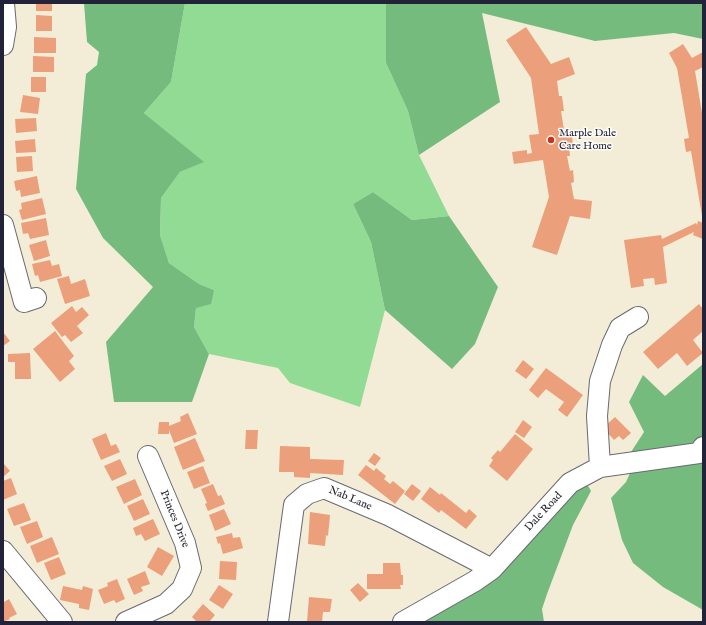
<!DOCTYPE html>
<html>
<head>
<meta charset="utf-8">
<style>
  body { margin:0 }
  #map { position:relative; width:706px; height:625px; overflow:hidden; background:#f3edd7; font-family:"IM FELL English",serif }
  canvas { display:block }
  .frame { position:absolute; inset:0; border:4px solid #22223b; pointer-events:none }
</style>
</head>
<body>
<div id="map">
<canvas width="706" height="625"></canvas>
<div class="frame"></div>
</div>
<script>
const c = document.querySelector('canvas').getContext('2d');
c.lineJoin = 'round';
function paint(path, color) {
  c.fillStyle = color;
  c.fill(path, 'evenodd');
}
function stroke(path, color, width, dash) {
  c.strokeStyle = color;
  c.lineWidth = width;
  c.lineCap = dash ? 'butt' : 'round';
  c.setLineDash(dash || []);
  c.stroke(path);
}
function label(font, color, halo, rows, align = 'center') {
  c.font = font + ' "IM FELL English",serif';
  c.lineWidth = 3;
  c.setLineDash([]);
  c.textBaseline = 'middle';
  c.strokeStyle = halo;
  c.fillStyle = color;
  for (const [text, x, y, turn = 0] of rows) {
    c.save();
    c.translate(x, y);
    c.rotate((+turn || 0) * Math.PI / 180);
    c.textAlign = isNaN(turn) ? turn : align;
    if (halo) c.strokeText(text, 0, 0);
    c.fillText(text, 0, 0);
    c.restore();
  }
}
const green = new Path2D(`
  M 185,3 L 386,3 L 386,63 L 408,111 L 419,155 L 449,216 L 412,220 L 373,192 L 353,204 L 371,242 L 385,310 L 360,407 L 290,383 L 278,368 L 209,354 L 194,327 L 196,308 L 214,290 L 199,284 L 169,263 L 160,235 L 161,198 L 180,172 L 203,162 L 144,113 L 171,82 Z`);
const forest = new Path2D(`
  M 84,3 L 185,3 L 171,82 L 144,113 L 204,162 L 180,172 L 161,198 L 160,235 L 169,263 L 199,284 L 214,290 L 211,304 L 196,308 L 194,327 L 209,354 L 192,402 L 114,402 L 106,342 L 153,287 L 103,238 L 76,189 L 86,74 L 97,65 L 99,52 L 87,42 Z
  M 386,3 L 703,3 L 703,39 L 674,33 L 595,41 L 482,13 L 500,102 L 419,155 L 408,111 L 386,63 Z
  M 373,192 L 412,220 L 449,216 L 498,287 L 475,344 L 452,369 L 385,310 L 371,242 L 353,204 Z
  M 703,364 L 703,610 L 663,587 L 633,563 L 622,540 L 611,498 L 626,482 L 635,462 L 631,452 L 644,432 L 629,402 L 643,375 L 665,396 Z
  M 583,477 L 591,491 L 573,525 L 547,594 L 542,609 L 544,622 L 411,622 L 475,581 Z`);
const building = new Path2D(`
  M 36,3 L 52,3 L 52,11 L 36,11 Z
  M 36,15 L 52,16 L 52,31 L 36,31 Z
  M 526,27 L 551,64 L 569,57 L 575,74 L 557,81 L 559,96 L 562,96 L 564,111 L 561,111 L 564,130 L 571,129 L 573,145 L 569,146 L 570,156 L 567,156 L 570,171 L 573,170 L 574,182 L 571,183 L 574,199 L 592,201 L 590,219 L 570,216 L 557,255 L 532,247 L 549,197 L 543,160 L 514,164 L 512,152 L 527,150 L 527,154 L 532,153 L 529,135 L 539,134 L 531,78 L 506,40 Z
  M 34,37 L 56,38 L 56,53 L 34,53 Z
  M 683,44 L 692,58 L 703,52 L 703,67 L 695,71 L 703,119 L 703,222 L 691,151 L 686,152 L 684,139 L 689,138 L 677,68 L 669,53 Z
  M 33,56 L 54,57 L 54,72 L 33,72 Z
  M 31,77 L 46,77 L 46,92 L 31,92 Z
  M 23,95 L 40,98 L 38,114 L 20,112 Z
  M 36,118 L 37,131 L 16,133 L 15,119 Z
  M 35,139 L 36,152 L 16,153 L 15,141 Z
  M 32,156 L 33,171 L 17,172 L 16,157 Z
  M 37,176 L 40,193 L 21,197 L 20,190 L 16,191 L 14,181 Z
  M 42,198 L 46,214 L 22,220 L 19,210 L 22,209 L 21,203 Z
  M 46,218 L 49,235 L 30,239 L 28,233 L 23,234 L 21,223 Z
  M 698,221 L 703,223 L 703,239 L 693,235 L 694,232 L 663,247 L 667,283 L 655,285 L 654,278 L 643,279 L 644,286 L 631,288 L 624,240 L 661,235 L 662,239 L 696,223 L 697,225 Z
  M 46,240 L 50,256 L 34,261 L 29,245 Z
  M 50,260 L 52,266 L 59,264 L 62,276 L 40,282 L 38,275 L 35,276 L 32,264 Z
  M 69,276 L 71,284 L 85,279 L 90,296 L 65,304 L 57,279 Z
  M 699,304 L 703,309 L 703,331 L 693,340 L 703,353 L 687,366 L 677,353 L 658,369 L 643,352 Z
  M 72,306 L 76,312 L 82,307 L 89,315 L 77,326 L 83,333 L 71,342 L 65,335 L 62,337 L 51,323 Z
  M 55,331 L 74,356 L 69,361 L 75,369 L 60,382 L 33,349 Z
  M 3,332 L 10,341 L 3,346 Z
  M 30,353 L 31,379 L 15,379 L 15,362 L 8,362 L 8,354 Z
  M 523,360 L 534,369 L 526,379 L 515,371 Z
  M 546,368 L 583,395 L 567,417 L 558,410 L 564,402 L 546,389 L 538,398 L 529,390 Z
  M 188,413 L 197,434 L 174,443 L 169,430 L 169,434 L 158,434 L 159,422 L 169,422 L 169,426 L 181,421 L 180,417 Z
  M 615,417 L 631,433 L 623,440 L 619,436 L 614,440 L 606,431 L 605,426 Z
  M 523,420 L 532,427 L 524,438 L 515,432 Z
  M 246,430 L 258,430 L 257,449 L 245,449 Z
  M 106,433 L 111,446 L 116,444 L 120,452 L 101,460 L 92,439 Z
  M 515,434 L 533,449 L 507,481 L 489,466 L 493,460 L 491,458 L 498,450 L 500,452 Z
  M 195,438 L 205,461 L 183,470 L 174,447 Z
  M 280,446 L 310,447 L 310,459 L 344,460 L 343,475 L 310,473 L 310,478 L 294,477 L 294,472 L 279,472 Z
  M 374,453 L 381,458 L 375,466 L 368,461 Z
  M 120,459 L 127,474 L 112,481 L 104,466 Z
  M 4,464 L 10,471 L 3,477 L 3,465 Z
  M 366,465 L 374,471 L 376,468 L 386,476 L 384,479 L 390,484 L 393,481 L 405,491 L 395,504 L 358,475 Z
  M 203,466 L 210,483 L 194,489 L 187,472 Z
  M 11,478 L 17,494 L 3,500 L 3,481 Z
  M 135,479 L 142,495 L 124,504 L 116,487 Z
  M 213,484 L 218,496 L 221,495 L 225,504 L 208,511 L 205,504 L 207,503 L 201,489 Z
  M 412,484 L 421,491 L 413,501 L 404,494 Z
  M 430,487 L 440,495 L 441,493 L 466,513 L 469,509 L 477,516 L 466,529 L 441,510 L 439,513 L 421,499 Z
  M 143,499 L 150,514 L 134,521 L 127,506 Z
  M 24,503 L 31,520 L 14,526 L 7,509 Z
  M 224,509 L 231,524 L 215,531 L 209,515 Z
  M 310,512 L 330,515 L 328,536 L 326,535 L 325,546 L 308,544 Z
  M 153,519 L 160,534 L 145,541 L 141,534 L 136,536 L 133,528 Z
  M 37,521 L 43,537 L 27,544 L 20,527 Z
  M 232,533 L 233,538 L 240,537 L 243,548 L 223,554 L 220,543 L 218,544 L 216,537 Z
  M 52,537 L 59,554 L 37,563 L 30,546 Z
  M 158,547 L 174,556 L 162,576 L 147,567 Z
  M 59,557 L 66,574 L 51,580 L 44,563 Z
  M 220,561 L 237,562 L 236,580 L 219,579 Z
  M 383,563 L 400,563 L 401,575 L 403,575 L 403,585 L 400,585 L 401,589 L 367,589 L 367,574 L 383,574 Z
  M 145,571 L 150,584 L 141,587 L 143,591 L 134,595 L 127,579 Z
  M 117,579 L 125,599 L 116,603 L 114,600 L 104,604 L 98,590 L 108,586 L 107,583 Z
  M 358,583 L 369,594 L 360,602 L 350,590 Z
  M 219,585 L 233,594 L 223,609 L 209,600 Z
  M 63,586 L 82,590 L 83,586 L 93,589 L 89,610 L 79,608 L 79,604 L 60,600 Z
  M 309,597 L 332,599 L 330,612 L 323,612 L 322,622 L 307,622 Z
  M 9,599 L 17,614 L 9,618 L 10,619 L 3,622 L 3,600 L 4,602 Z
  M 203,604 L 215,615 L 209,622 L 197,622 L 192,617 Z`);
const minor = new Path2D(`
  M 3,45 L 6,27 L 4,3
  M 3,225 L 24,302 L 36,298
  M 600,467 L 597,416 L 600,381 L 612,345 L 620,328 L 638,317
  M 3,551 L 62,622
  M 126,622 L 166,604 L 182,589 L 191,568 L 185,543 L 148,456
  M 278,622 L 294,505 L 307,494 L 324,488 L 388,515 L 492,569
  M 403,622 L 475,581 L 492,569 L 570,483 L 600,467 L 699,453 L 703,447`);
const markers = [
  [551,140,4,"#c8321e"]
];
const poiNames = [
  ["Marple Dale",559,134],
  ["Care Home",559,147]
];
const streetNames = [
  ["Nab Lane",350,499,23],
  ["Dale Road",544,512,-47],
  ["Princes Drive",174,519,68]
];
paint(green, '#92db95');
paint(forest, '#75bb7e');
paint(building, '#eb9f7a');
stroke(minor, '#6b6972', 22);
stroke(minor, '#fff', 20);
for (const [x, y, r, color] of markers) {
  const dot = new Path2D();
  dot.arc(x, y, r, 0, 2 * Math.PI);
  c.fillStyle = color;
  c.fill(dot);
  stroke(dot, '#fdfcf7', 1.5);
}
label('11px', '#22223b', '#fdfcf7', poiNames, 'left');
label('11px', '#22223b', '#fdfcf7', streetNames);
</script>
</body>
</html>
